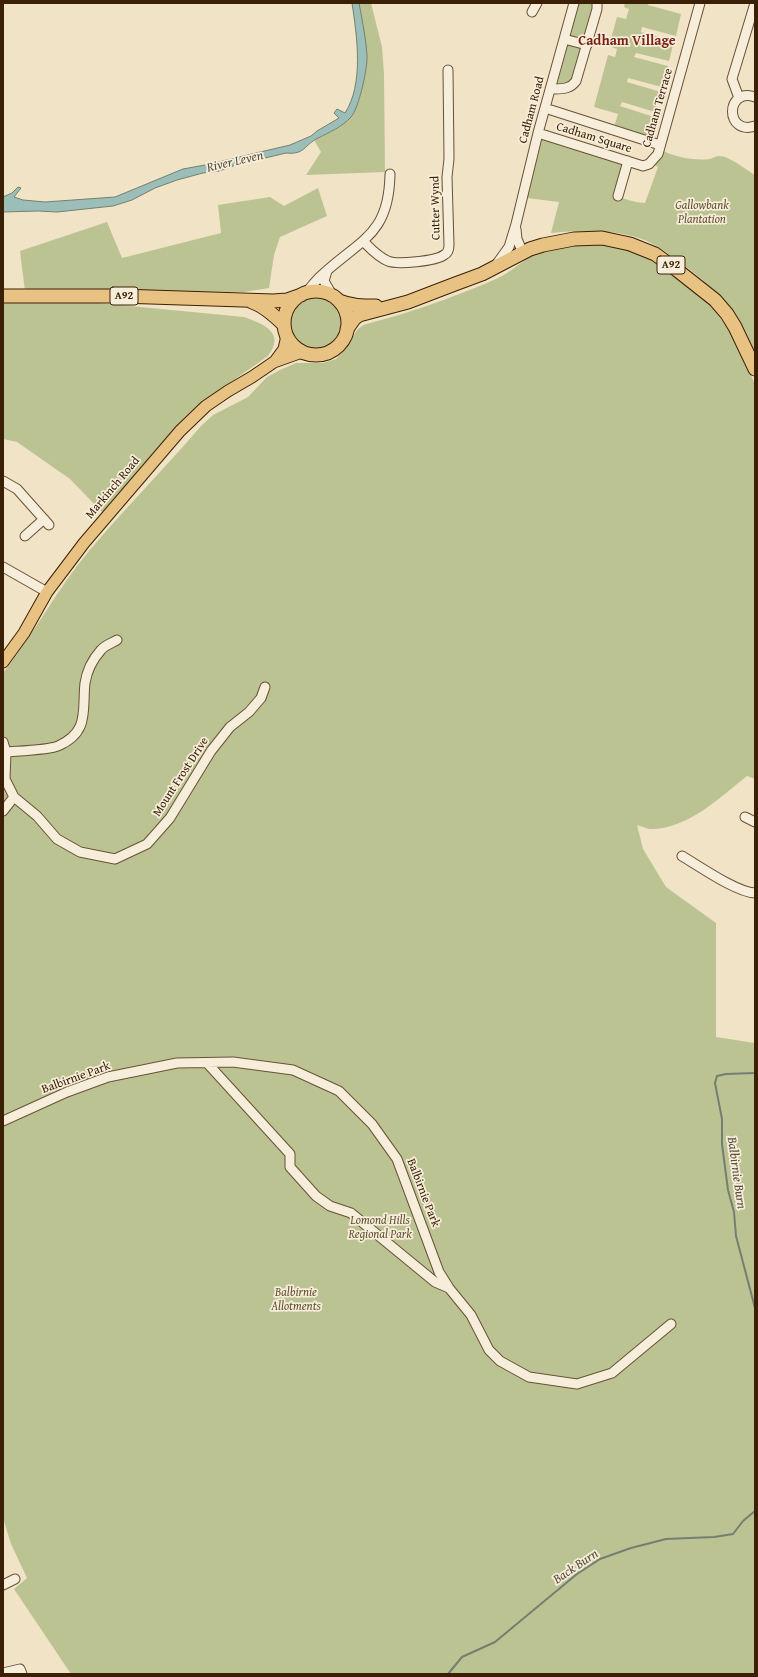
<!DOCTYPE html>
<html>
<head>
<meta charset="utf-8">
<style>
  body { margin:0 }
  #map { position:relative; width:758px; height:1677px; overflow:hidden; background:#f1e3c6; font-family:"Gentium Book Plus",serif }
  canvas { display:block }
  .frame { position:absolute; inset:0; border:4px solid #3c2006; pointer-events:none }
</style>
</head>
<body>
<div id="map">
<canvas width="758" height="1677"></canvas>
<div class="frame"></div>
</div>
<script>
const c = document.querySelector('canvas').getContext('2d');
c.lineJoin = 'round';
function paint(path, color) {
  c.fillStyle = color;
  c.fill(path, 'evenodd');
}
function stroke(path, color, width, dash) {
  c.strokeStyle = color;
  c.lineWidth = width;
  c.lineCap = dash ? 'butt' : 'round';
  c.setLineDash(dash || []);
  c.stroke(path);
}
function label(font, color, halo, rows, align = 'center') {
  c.font = font + ' "Gentium Book Plus",serif';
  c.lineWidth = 3.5;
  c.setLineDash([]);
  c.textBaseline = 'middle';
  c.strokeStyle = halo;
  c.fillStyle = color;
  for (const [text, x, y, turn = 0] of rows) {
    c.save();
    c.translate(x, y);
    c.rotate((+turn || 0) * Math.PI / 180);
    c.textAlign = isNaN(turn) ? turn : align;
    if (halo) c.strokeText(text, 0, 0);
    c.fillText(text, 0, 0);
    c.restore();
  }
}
const green = new Path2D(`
  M 359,3 L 371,3 L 382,47 L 384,74 L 385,172 L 306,175 L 321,152 L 314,140 L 338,128 L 352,116 L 359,99 L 367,56 Z
  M 579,3 L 597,3 L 576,81 L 556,89 Z
  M 625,3 L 649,3 L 648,5 L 681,14 L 676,36 L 642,27 L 641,32 L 674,41 L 669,61 L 636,53 L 634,57 L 668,66 L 662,87 L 628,78 L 627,82 L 661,92 L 655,112 L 622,102 L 620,106 L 654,117 L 648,137 L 614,127 L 618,114 L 594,107 L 608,55 L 615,57 L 617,49 L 609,46 L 617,17 L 626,19 L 629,9 L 624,7 Z
  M 542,138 L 624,163 L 614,196 L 636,202 L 645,203 L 658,167 L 653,164 L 659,149 C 674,157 694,161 710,159 C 713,158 716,156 719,156 C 729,156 747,170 755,175 L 755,354 C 736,312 716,288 678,261 C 667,253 655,244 642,239 C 613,229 581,230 551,233 L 559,202 L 527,198 Z
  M 318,188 L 327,216 L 280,237 L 274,255 L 269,288 L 244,292 L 25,291 L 20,251 L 107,222 L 122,258 L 221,233 L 218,205 L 270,197 L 284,206 Z
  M 582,244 L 612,245 L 642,254 L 658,262 L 709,304 L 731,332 L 755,384 L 755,779 L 747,776 C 719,798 687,830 649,829 C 645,828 641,826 637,825 L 643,849 L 666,887 L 716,923 L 716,1037 L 755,1043 L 755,1674 L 71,1674 L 14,1589 L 27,1578 L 11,1544 L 3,1518 L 3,673 C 34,634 57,589 89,551 C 125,508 165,468 201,426 L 213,415 L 248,397 L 267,377 L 280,370 L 296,363 L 323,363 L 336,359 L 346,348 L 357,330 L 363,325 C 409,313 452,298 496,279 C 510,273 519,263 532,256 C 548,248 565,247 582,244 Z
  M290 323a26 26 0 1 1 52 0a26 26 0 1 1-52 0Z
  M 78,301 L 244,317 C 263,324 286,332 268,356 L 205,400 L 193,410 L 169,435 L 102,512 L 70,479 L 17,442 L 3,439 L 3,303 Z`);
const water = new Path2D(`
  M 352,3 L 359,3 C 362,20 366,38 367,55 C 368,67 359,108 351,117 C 342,127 330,132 318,138 C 304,145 305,155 286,153 L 236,165 L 219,171 L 203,173 L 177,180 L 155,188 L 132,200 L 113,206 L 57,212 L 38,211 L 3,212 L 3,197 L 12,193 L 18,187 L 21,188 L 14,197 L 23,200 L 45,202 L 115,197 L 183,169 L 205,165 L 290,145 L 311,136 L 317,131 L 339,118 L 334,113 L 337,109 L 345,113 C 364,84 357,36 352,3 Z`);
const stream = new Path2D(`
  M 755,1073 L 726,1074 L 717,1076 L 715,1083 L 722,1119 L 722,1144 L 728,1190 L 734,1212 L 736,1236 L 755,1308
  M 448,1674 L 462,1657 L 495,1642 L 577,1574 L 600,1559 L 631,1548 L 666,1539 L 714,1537 L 733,1534 L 743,1521 L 755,1511`);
const minor = new Path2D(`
  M 532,12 L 537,3
  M 564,39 L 587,45
  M 555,89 C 564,89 571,88 576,81 L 597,9 L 597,3
  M 755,97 C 725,87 725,136 755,126
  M 739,98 L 732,79 L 755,3
  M 551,110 L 660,145
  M 538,133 L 643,166 L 649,164 L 658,154 L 700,3
  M 618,196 L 628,161
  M 516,229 L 517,239 L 523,253
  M 364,242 C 371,249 378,257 388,261 C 397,265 436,261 444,255 C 448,253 449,249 449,245 L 447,177 L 449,159 L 448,70
  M 496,265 L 509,247 L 516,224 L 538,133 L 574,3
  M 327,271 L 324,281 L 332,295
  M 306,293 C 311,287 316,280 322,275 C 361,239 389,235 390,174
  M 3,481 L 17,489 L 49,525
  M 25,536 L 44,519
  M 3,567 L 47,592
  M 3,742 L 6,752 L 5,779 L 14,797 L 37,816 L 57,839 L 80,852 L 115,859 L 147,844 L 170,818 L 211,751 L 230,727 L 249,712 L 261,698 L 265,687
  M 6,752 C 18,751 49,750 58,746 C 90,732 82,710 85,683 C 87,670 93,659 101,650 C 105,645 112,643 117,640
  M 3,811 L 14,797
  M 745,817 L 755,822
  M 682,856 C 699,866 736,892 755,893
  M 208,1064 L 290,1154 L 290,1167 L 316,1196 L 330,1206 L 351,1213 L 435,1282 L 449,1288
  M 3,1121 L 67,1092 L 108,1077 L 177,1063 L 233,1062 L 293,1070 L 339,1091 L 372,1124 L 397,1159 L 439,1272 L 449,1288 L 471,1315 L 489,1350 L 500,1361 L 529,1377 L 577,1384 L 612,1373 L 671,1324
  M 3,1585 L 15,1579
  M 3,1673 L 20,1669 L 22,1674`);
const major = new Path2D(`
  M 276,360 L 284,349 L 287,336
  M 3,662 L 24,633 L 47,592 L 84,543 L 180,431 L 206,406 L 228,391 L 252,377 L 274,362 L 302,352`);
const highway = new Path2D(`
  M284 323a32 32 0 1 1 64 0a32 32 0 1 1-64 0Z
  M 3,296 L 120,296 L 273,301 L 287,300 L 301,295
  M 339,301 C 351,306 363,306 376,306
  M 252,302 C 264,306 275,316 284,325
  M 347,329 L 354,319 L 359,315 L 408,302 L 455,284 L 482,274 L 530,249 L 543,245 L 574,239 L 602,238 L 630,244 L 655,254 L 677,270 L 715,300 L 727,314 L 735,327 L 755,369`);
const shields = [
  [671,265,28],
  [124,296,28]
];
const shieldNames = [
  ["A92",671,265],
  ["A92",124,296]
];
const streetNames = [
  ["Cadham Terrace",658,108,-74],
  ["Cadham Road",532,110,-75],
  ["Cadham Square",594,138,17],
  ["Cutter Wynd",436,208,-91],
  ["Markinch Road",113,488,-50],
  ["Mount Frost Drive",181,777,-57],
  ["Balbirnie Park",76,1078,-20],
  ["Balbirnie Park",423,1193,69]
];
const parkNames = [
  ["Gallowbank",702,206],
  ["Plantation",702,220],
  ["Lomond Hills",380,1221],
  ["Regional Park",380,1235],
  ["Balbirnie",296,1293],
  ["Allotments",296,1307]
];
const waterNames = [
  ["River Leven",235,162,-13],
  ["Balbirnie Burn",736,1173,82],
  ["Back Burn",576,1567,-34]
];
const quarterNames = [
  ["Cadham Village",627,41]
];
paint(green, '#bcc393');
paint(water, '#9bbeb8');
stroke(water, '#757f71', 1);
stroke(stream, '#757f71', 2);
stroke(minor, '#695136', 11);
stroke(major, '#3c2006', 13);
stroke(highway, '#3c2006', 15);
stroke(minor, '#f6edda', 9);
stroke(major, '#e8c283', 11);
stroke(highway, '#e8c283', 13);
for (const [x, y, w] of shields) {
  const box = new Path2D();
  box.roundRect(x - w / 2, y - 9, w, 18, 3);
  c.fillStyle = '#f6edda';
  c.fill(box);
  stroke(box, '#3c2006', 1);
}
label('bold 11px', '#3c2006', null, shieldNames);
label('12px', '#3c2006', '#f6edda', streetNames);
label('italic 12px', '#625130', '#f6edda', parkNames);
label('italic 13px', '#584f3b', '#f6edda', waterNames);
label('bold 14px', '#7a1f14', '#f6edda', quarterNames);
</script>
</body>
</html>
